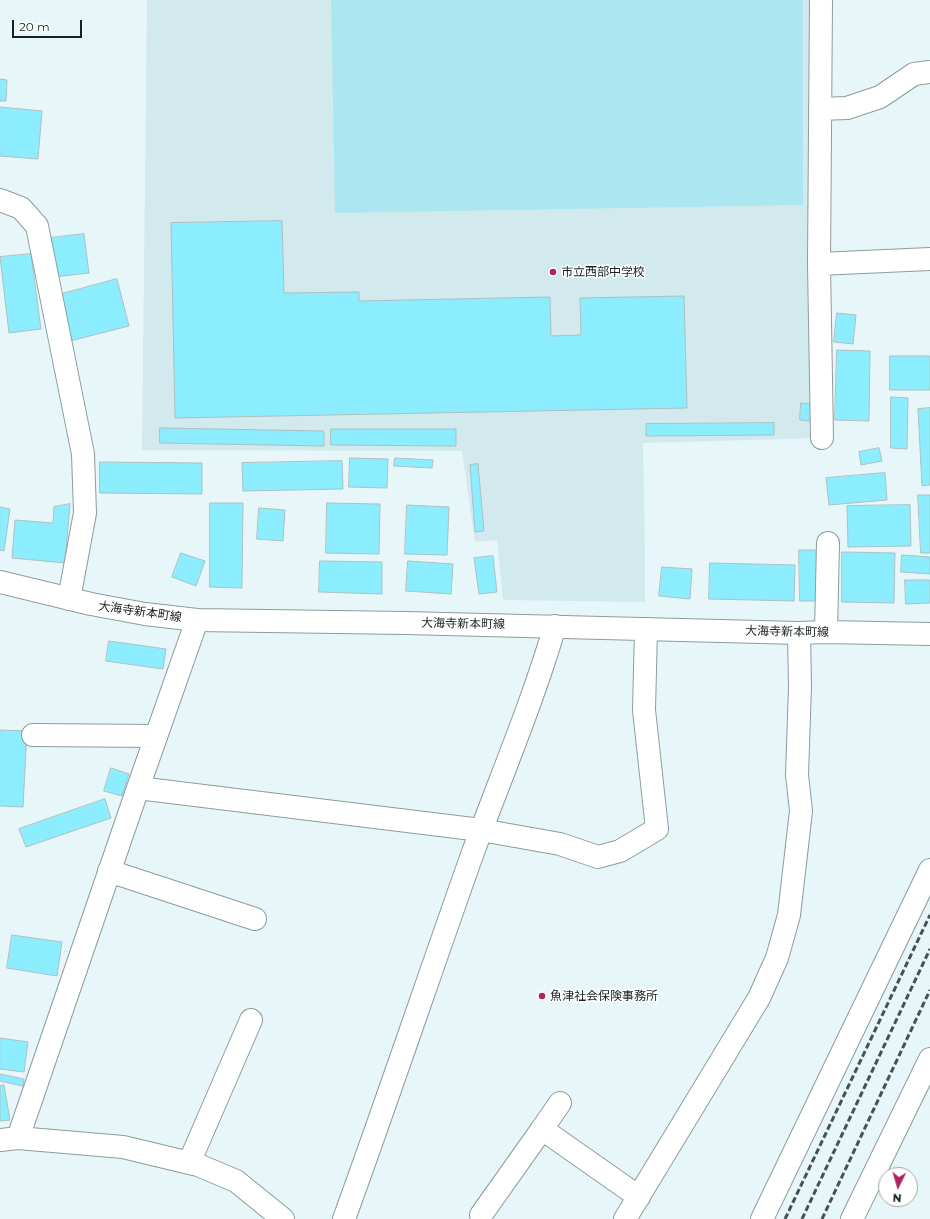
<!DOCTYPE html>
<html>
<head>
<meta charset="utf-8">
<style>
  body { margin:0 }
  #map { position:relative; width:930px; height:1219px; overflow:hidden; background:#e7f7f9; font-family:Montserrat,sans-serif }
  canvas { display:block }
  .north { position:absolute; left:878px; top:1167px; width:40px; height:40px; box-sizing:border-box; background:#fff; border:1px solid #a3a6a6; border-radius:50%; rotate:185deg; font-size:11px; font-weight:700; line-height:16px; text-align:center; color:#1a2021 }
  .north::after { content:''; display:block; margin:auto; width:14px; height:18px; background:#af2361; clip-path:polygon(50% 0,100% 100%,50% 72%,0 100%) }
  .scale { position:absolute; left:12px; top:20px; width:70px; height:18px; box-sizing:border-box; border:2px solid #1a2021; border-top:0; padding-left:5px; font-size:12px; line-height:14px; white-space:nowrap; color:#1a2021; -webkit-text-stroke:3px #fff; paint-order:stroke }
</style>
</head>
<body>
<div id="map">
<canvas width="930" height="1219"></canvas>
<div class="north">N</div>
<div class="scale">20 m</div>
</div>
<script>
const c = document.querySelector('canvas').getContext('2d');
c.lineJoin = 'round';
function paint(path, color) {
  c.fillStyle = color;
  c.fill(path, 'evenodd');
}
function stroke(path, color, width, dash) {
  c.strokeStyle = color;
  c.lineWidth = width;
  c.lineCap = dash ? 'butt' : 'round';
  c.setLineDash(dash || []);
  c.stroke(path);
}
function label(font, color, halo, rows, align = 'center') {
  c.font = font + ' Montserrat,"Noto Sans JP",sans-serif';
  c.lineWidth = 3;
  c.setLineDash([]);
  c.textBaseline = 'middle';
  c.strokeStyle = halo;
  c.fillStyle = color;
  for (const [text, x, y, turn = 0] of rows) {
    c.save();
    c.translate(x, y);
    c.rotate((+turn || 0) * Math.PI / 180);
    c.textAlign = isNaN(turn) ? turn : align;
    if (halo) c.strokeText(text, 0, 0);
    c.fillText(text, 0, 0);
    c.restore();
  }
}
const built = new Path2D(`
  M 147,0 L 814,0 L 822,438 L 643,443 L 645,558 L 645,602 L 503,600 L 497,540 L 475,542 L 462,451 L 142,450 Z`);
const green = new Path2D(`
  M 331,0 L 803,0 L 803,205 L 335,213 Z`);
const building = new Path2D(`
  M 0,79 L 7,80 L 6,101 L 0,101 Z
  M 0,107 L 42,111 L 38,159 L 0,156 Z
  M 282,221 L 284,293 L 359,292 L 359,301 L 550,297 L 551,336 L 581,335 L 580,298 L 684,296 L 687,408 L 175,418 L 171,223 Z
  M 84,234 L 89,273 L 55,277 L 50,238 Z
  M 31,254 L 41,329 L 9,333 L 0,257 Z
  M 117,279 L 129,326 L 70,341 L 58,295 Z
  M 837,313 L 856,315 L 853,344 L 834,342 Z
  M 837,350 L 870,351 L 869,421 L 835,420 Z
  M 890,356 L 930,356 L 930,390 L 890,390 Z
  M 891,397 L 908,398 L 907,449 L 891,448 Z
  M 801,403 L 813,404 L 812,421 L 800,420 Z
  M 930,408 L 930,485 L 922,486 L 918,409 Z
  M 774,423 L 774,435 L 646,436 L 646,424 Z
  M 160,428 L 324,431 L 324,446 L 160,443 Z
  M 331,429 L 456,429 L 456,446 L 331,445 Z
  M 879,448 L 882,461 L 861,465 L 859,452 Z
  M 350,458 L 388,459 L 387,488 L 349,487 Z
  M 395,458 L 433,460 L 432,468 L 394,466 Z
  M 342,461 L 343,489 L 243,491 L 242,463 Z
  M 100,462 L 202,463 L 202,494 L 100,493 Z
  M 478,464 L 484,531 L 475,532 L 470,465 Z
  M 885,473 L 887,500 L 829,505 L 826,478 Z
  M 918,495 L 930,495 L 930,553 L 921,553 Z
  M 210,503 L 243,503 L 242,588 L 210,587 Z
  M 327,503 L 380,504 L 379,554 L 326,553 Z
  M 70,504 L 65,563 L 12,558 L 15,520 L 53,523 L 54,507 Z
  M 407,505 L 449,507 L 447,555 L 405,554 Z
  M 910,505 L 911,546 L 848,547 L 847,506 Z
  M 0,507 L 10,509 L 4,551 L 0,550 Z
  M 259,508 L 285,510 L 283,541 L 257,539 Z
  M 799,550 L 822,550 L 822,601 L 800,601 Z
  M 842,552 L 895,553 L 894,603 L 842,602 Z
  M 181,553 L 205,561 L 196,586 L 172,577 Z
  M 902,555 L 930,557 L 930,574 L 901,572 Z
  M 493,556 L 497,592 L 479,594 L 474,558 Z
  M 320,561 L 382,562 L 382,594 L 319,592 Z
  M 408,561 L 453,564 L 451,594 L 406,591 Z
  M 710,563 L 795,565 L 794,601 L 709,599 Z
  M 662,567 L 692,569 L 690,599 L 659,596 Z
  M 905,580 L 930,580 L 930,603 L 906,604 Z
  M 109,641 L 166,649 L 163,669 L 106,661 Z
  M 0,730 L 27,731 L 23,807 L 0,806 Z
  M 111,768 L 129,774 L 122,796 L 104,791 Z
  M 105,799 L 111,818 L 26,847 L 19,829 Z
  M 12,935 L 62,942 L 57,976 L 7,968 Z
  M 0,1038 L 28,1042 L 24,1072 L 0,1069 Z
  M 0,1074 L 24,1079 L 23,1086 L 0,1081 Z
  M 4,1085 L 10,1120 L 0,1121 L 0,1086 Z`);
const minor = new Path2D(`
  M 821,0 L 819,264 L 822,438
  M 820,109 L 847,108 L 880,97 L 914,74 L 930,72
  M 0,200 L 21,208 L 37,226 L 83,454 L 85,513 L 69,599
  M 819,264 L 930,259
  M 826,632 L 828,543
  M 33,735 L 156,736
  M 138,788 L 481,830 L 560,844 L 598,857 L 620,851 L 657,829 L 644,710 L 646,629
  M 109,871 L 255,919
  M 560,1103 L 542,1129 L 639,1197
  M 18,1138 L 138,788 L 197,620
  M 0,1140 L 18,1138 L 123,1147 L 198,1165 L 236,1181 L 283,1219
  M 189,1163 L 251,1020
  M 481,1215 L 542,1129
  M 344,1219 C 388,1098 429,976 472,855 C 500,779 532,704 555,626
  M 625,1219 L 759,998 L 777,958 L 789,915 L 801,811 L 797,775 L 800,687 L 799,633
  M 762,1219 L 930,870
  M 852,1219 L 930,1059`);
const major = new Path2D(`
  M 0,582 L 91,604 L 145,614 L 197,620 L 406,623 L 799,633 L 826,632 L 930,634`);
const rail = new Path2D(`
  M 785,1219 L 930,915
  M 802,1219 L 930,949
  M 822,1219 L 930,990`);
const markers = [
  [553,272,4,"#af2361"],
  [542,996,4,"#af2361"]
];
const poiNames = [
  ["市立西部中学校",561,272],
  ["魚津社会保険事務所",550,996]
];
const streetNames = [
  ["大海寺新本町線",140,612,8],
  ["大海寺新本町線",463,624,1],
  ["大海寺新本町線",787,632,1]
];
paint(built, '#d2eaee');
paint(green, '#ace7f1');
paint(building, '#8bedfe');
stroke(building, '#b0bfc1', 1);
stroke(minor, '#8d9b9d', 24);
stroke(major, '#8d9b9d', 24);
stroke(minor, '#fff', 22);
stroke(major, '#fff', 22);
stroke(rail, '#485152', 3, [6, 3]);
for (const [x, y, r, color] of markers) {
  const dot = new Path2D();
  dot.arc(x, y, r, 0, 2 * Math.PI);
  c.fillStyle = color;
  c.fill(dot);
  stroke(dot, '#fff', 1.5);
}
label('12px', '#1a2021', '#fff', poiNames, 'left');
label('12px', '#1a2021', '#fff', streetNames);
</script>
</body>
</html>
